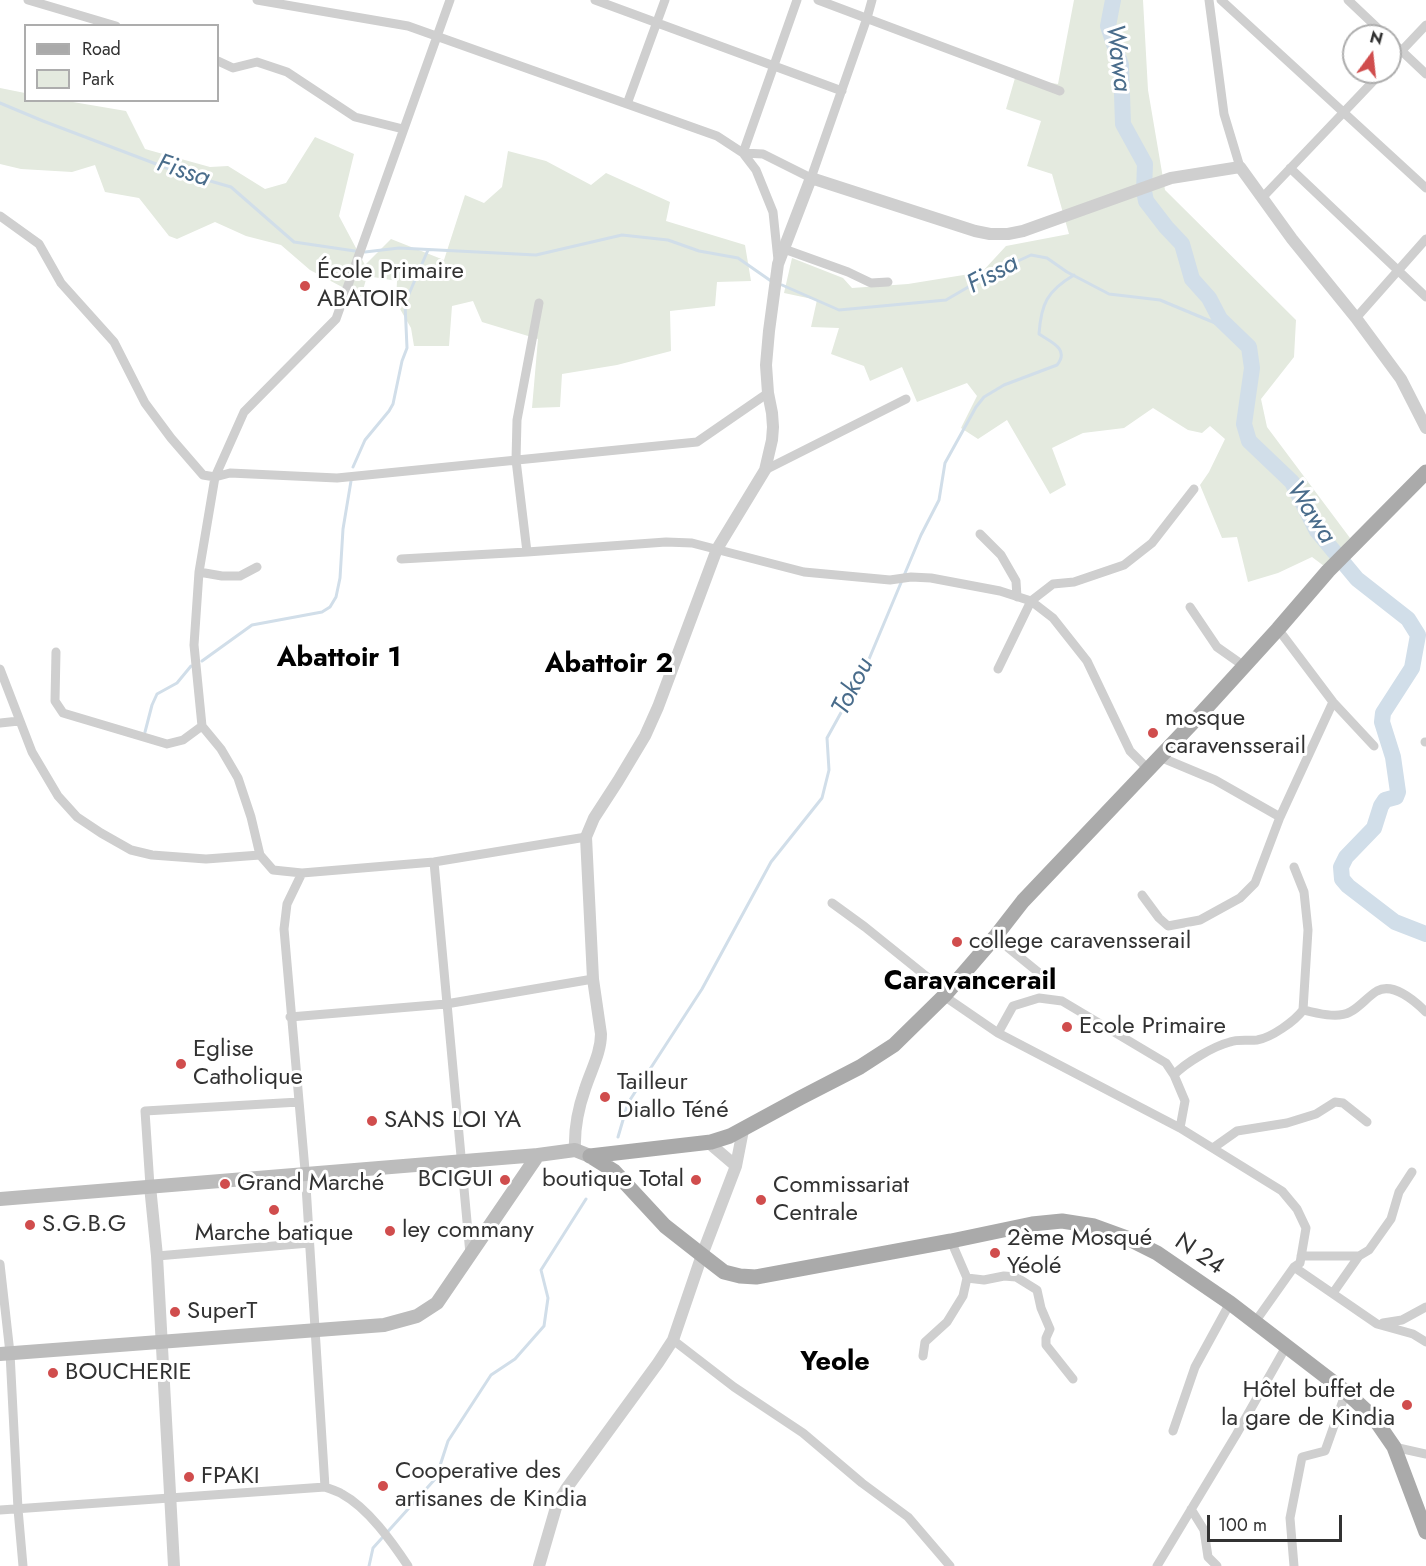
<!DOCTYPE html>
<html>
<head>
<meta charset="utf-8">
<style>
  body { margin:0 }
  #map { position:relative; width:1426px; height:1566px; overflow:hidden; background:#fff; font-family:Jost,sans-serif }
  canvas { display:block }
  .legend { position:absolute; left:24px; top:24px; width:195px; height:78px; box-sizing:border-box; background:#fff; border:2px solid #adadad; margin:0; padding:8px 10px; list-style:none; font-size:18px; color:#323232 }
  .legend li { display:flex; align-items:center; gap:12px; height:30px }
  .legend b { width:30px; border:2px solid #adadad }
  .north { position:absolute; left:1342px; top:24px; width:60px; height:60px; box-sizing:border-box; background:#fff; border:2px solid #adadad; border-radius:50%; rotate:15deg; font-size:16px; font-weight:700; line-height:24px; text-align:center; color:#323232 }
  .north::after { content:''; display:block; margin:auto; width:21px; height:27px; background:#d04d4d; clip-path:polygon(50% 0,100% 100%,50% 72%,0 100%) }
  .scale { position:absolute; left:1207px; top:1515px; width:135px; height:27px; box-sizing:border-box; border:3px solid #323232; border-top:0; padding-left:8px; font-size:18px; line-height:21px; white-space:nowrap; color:#323232; -webkit-text-stroke:4px #fff; paint-order:stroke }
</style>
</head>
<body>
<div id="map">
<canvas width="1426" height="1566"></canvas>
<ul class="legend">
<li><b style="height:8px;background:#aaa"></b>Road</li>
<li><b style="height:16px;background:#e4eadf"></b>Park</li>
</ul>
<div class="north">N</div>
<div class="scale">100 m</div>
</div>
<script>
const c = document.querySelector('canvas').getContext('2d');
c.lineJoin = 'round';
function paint(path, color) {
  c.fillStyle = color;
  c.fill(path, 'evenodd');
}
function stroke(path, color, width, dash) {
  c.strokeStyle = color;
  c.lineWidth = width;
  c.lineCap = dash ? 'butt' : 'round';
  c.setLineDash(dash || []);
  c.stroke(path);
}
function label(font, color, halo, rows, align = 'center') {
  c.font = font + ' Jost,sans-serif';
  c.lineWidth = 6;
  c.setLineDash([]);
  c.textBaseline = 'middle';
  c.strokeStyle = halo;
  c.fillStyle = color;
  for (const [text, x, y, turn = 0] of rows) {
    c.save();
    c.translate(x, y);
    c.rotate((+turn || 0) * Math.PI / 180);
    c.textAlign = isNaN(turn) ? turn : align;
    if (halo) c.strokeText(text, 0, 0);
    c.fillText(text, 0, 0);
    c.restore();
  }
}
const green = new Path2D(`
  M 1074,0 L 1143,0 L 1148,90 L 1165,190 L 1296,320 L 1294,357 L 1261,399 L 1267,427 L 1350,538 L 1324,566 L 1312,557 L 1278,573 L 1248,582 L 1237,537 L 1222,538 L 1200,485 L 1209,472 L 1225,439 L 1210,426 L 1202,433 L 1188,430 L 1153,408 L 1124,428 L 1083,433 L 1052,448 L 1066,485 L 1050,494 L 1007,420 L 978,439 L 961,428 L 977,396 L 967,383 L 917,402 L 902,367 L 870,381 L 864,366 L 831,354 L 839,328 L 811,327 L 817,300 L 784,293 L 792,258 L 843,278 L 852,288 L 908,284 L 982,272 L 1006,246 L 1069,234 L 1052,174 L 1027,166 L 1041,121 L 1006,109 L 1015,78 L 1058,84 Z
  M 0,88 L 25,93 L 26,100 L 67,101 L 126,111 L 145,149 L 210,167 L 228,166 L 265,189 L 286,183 L 315,137 L 354,154 L 339,216 L 365,265 L 391,239 L 444,260 L 465,195 L 484,203 L 502,187 L 508,151 L 546,161 L 591,185 L 606,173 L 670,202 L 666,221 L 745,245 L 751,281 L 717,282 L 715,306 L 670,311 L 671,351 L 617,365 L 562,374 L 560,407 L 532,408 L 538,339 L 482,322 L 473,301 L 452,306 L 449,346 L 414,346 L 411,328 L 396,302 L 397,281 L 367,276 L 361,297 L 310,270 L 281,245 L 246,236 L 215,222 L 177,239 L 169,236 L 139,198 L 105,192 L 95,165 L 72,172 L 21,169 L 0,164 Z`);
const stream = new Path2D(`
  M 0,103 L 43,121 L 172,170 L 231,187 L 294,242 L 355,251
  M 365,252 L 399,248 L 536,255 L 622,235 L 668,240 L 699,251 L 738,258 L 771,281
  M 782,285 L 839,310 L 946,300 L 994,272 L 1031,255 L 1047,258 L 1067,272 L 1109,294 L 1160,300 L 1232,330
  M 353,467 L 365,440 L 389,411 L 393,404 L 402,361 L 407,348 L 405,303 L 428,250
  M 202,661 L 252,625 L 322,612 L 330,607 L 336,597 L 340,578 L 343,529 L 351,481
  M 145,732 L 152,705 L 157,694 L 177,683 L 191,666
  M 618,1137 L 628,1103 L 702,989 L 771,862 L 822,798 L 829,770 L 827,738 L 864,671 L 921,535 L 939,500 L 945,463 L 976,407 L 984,397 L 1004,385 L 1057,365 C 1070,349 1051,342 1039,334 C 1041,304 1047,291 1074,275
  M 369,1566 L 373,1548 L 436,1478 L 448,1441 L 491,1375 L 515,1359 L 544,1326 L 548,1298 L 541,1270 L 586,1199`);
const river = new Path2D(`
  M 1113,0 L 1108,26 L 1121,65 L 1123,124 L 1145,164 L 1144,191 L 1146,201 L 1166,227 L 1182,244 L 1192,279 L 1209,298 L 1220,319 L 1249,347 L 1252,368 L 1244,424 L 1249,441 L 1292,482 L 1317,531 L 1357,579 L 1408,619 L 1418,635 L 1412,668 L 1383,713 L 1382,722 L 1393,757 L 1398,792 L 1396,797 L 1385,800 L 1381,806 L 1374,828 L 1346,857 L 1341,867 L 1342,879 L 1348,886 L 1395,922 L 1426,934`);
const minor = new Path2D(`
  M 28,0 L 116,26
  M 257,0 L 408,26 L 717,136 L 743,153 L 756,170 L 773,212 L 778,260
  M 450,0 L 336,319 L 244,412 L 215,477 L 199,572 L 194,645 L 202,726 L 221,749 L 238,778 L 251,817 L 260,855 L 273,870 L 302,873 L 434,862 L 586,837
  M 595,0 L 842,91
  M 797,0 L 743,153 L 763,154 L 811,178 L 867,18 L 872,0
  M 818,0 L 1060,91
  M 1209,0 L 1224,114 L 1240,167
  M 1221,0 L 1426,188
  M 1348,0 L 1386,36
  M 1390,40 L 1426,74
  M 218,61 L 233,68 L 257,62 L 287,72 L 355,117 L 403,129
  M 1390,63 L 1426,25
  M 627,104 L 665,0
  M 1290,168 L 1426,297
  M 1262,198 L 1382,72
  M 0,216 L 39,244 L 61,283 L 114,342 L 145,403 L 171,438 L 203,475 L 215,477 L 230,473 L 337,478 L 697,442 L 768,393
  M 784,249 L 848,272 L 871,283 L 888,282
  M 1356,318 L 1426,239
  M 765,470 L 906,399
  M 980,534 L 1001,555 L 1016,581 L 1017,597
  M 527,552 L 516,460 L 517,420 L 539,303
  M 401,559 L 527,552 L 666,542 L 692,543 L 804,572 L 890,580 L 911,577 L 931,578 L 1000,591 L 1031,601 L 1053,618 L 1087,661 L 1130,751 L 1148,769
  M 199,572 L 222,576 L 240,576 L 257,567
  M 1190,607 L 1217,647 L 1244,666
  M 1278,629 L 1333,702 L 1374,746
  M 56,652 L 55,701 L 63,713 L 167,744 L 183,740 L 202,726
  M 0,669 L 32,752 L 58,796 L 77,817 L 101,833 L 131,850 L 152,855 L 206,859 L 260,855
  M 998,669 L 1031,601 L 1053,584 L 1074,582 L 1124,565 L 1152,543 L 1194,489
  M 0,723 L 19,721
  M 1425,742 L 1426,742
  M 1160,757 L 1215,780 L 1280,817
  M 434,862 L 470,1254
  M 302,873 L 287,904 L 284,929 L 305,1170 L 325,1487
  M 1142,895 L 1159,918 L 1168,926 L 1200,920 L 1240,898 L 1255,883 L 1280,817 L 1333,702
  M 832,903 L 865,927 L 947,993
  M 995,937 L 1038,972
  M 944,996 L 998,1033 L 1180,1128 L 1282,1191 L 1297,1209 L 1306,1228 L 1300,1263 L 1294,1267 L 1255,1322
  M 1303,1010 C 1318,1013 1337,1019 1350,1012 C 1360,1007 1367,997 1377,991 C 1393,982 1415,1001 1426,1012
  M 290,1017 L 446,1004 L 593,979
  M 998,1033 L 1013,1006 L 1039,998 L 1062,1001 L 1166,1063 L 1174,1075 L 1185,1101 L 1180,1128
  M 1174,1075 C 1185,1063 1214,1046 1230,1042 C 1238,1039 1248,1041 1257,1040 C 1271,1038 1295,1021 1303,1010 L 1308,930 L 1304,892 L 1294,867
  M 1213,1148 L 1237,1131 L 1287,1123 L 1316,1114 L 1335,1102 L 1343,1103 L 1367,1122
  M 150,1186 L 145,1111 L 299,1102
  M 951,1241 L 967,1278 L 984,1280 L 1004,1276 L 1016,1277 L 1037,1290 L 1041,1308 L 1050,1329 L 1046,1338 L 1046,1345 L 1073,1379
  M 157,1256 L 309,1243
  M 1301,1256 L 1359,1256
  M 0,1264 L 10,1353 L 18,1509 L 23,1566
  M 1294,1267 L 1377,1324 L 1413,1334 L 1426,1342
  M 1333,1293 L 1359,1256 L 1369,1250 L 1391,1219 L 1399,1192 L 1412,1172
  M 1383,1323 L 1402,1320 L 1426,1307
  M 673,1340 L 734,1387 L 803,1433 L 862,1483 L 908,1517 L 950,1566
  M 923,1356 L 925,1342 L 947,1322 L 963,1296 L 967,1278
  M 1173,1431 L 1195,1367 L 1230,1303
  M 1394,1447 L 1426,1454
  M 1191,1509 L 1204,1530 L 1208,1557 L 1217,1566
  M 0,1510 L 325,1487 C 330,1489 337,1491 342,1494 C 368,1508 392,1542 408,1566
  M 1157,1566 L 1236,1435 L 1287,1345
  M 1294,1566 L 1290,1518 L 1302,1457 L 1325,1451 L 1346,1392`);
const tertiary = new Path2D(`
  M 709,1143 L 736,1166
  M 575,1150 C 574,1128 578,1109 585,1089 C 591,1070 601,1053 601,1034 L 593,979 L 586,837 L 594,818 L 618,781 L 645,736 L 658,707 L 717,549 L 765,470 L 772,440 L 773,427 L 772,413 L 768,393 L 766,365 L 769,331 L 778,264 L 811,178 L 975,231 L 990,234 L 1008,234 L 1023,231 L 1171,178 L 1240,167 L 1292,239 L 1356,318 L 1401,379 L 1426,428
  M 150,1186 L 157,1256 L 174,1566
  M 539,1566 L 557,1504 L 566,1489 L 658,1363 L 673,1340 L 702,1255 L 736,1166 L 743,1130`);
const secondary = new Path2D(`
  M 0,1199 L 538,1155 L 575,1150 L 590,1156
  M 0,1354 L 384,1325 L 417,1316 L 437,1303 L 538,1155`);
const primary = new Path2D(`
  M 590,1156 L 711,1142 L 730,1136 L 800,1098 L 860,1067 L 894,1045 L 944,996 L 995,937 L 1023,901 L 1196,719 L 1278,629 L 1328,571 L 1426,472
  M 590,1156 L 614,1171 L 665,1226 L 702,1255 L 724,1272 L 740,1276 L 756,1277 L 951,1241 L 1032,1224 L 1062,1221 L 1094,1226 L 1127,1238 L 1157,1253 L 1230,1303 L 1346,1392 L 1374,1418 L 1394,1447 L 1426,1532`);
const markers = [
  [305,286,6,"#d04d4d"],
  [1153,733,6,"#d04d4d"],
  [957,942,6,"#d04d4d"],
  [1067,1027,6,"#d04d4d"],
  [181,1064,6,"#d04d4d"],
  [605,1097,6,"#d04d4d"],
  [372,1121,6,"#d04d4d"],
  [505,1180,6,"#d04d4d"],
  [696,1180,6,"#d04d4d"],
  [225,1184,6,"#d04d4d"],
  [761,1200,6,"#d04d4d"],
  [274,1210,6,"#d04d4d"],
  [30,1225,6,"#d04d4d"],
  [390,1231,6,"#d04d4d"],
  [995,1253,6,"#d04d4d"],
  [175,1312,6,"#d04d4d"],
  [53,1373,6,"#d04d4d"],
  [1407,1405,6,"#d04d4d"],
  [189,1477,6,"#d04d4d"],
  [383,1486,6,"#d04d4d"]
];
const poiNames = [
  ["École Primaire",317,272],
  ["ABATOIR",317,300],
  ["mosque",1165,719],
  ["caravensserail",1165,747],
  ["college caravensserail",969,942],
  ["Ecole Primaire",1079,1027],
  ["Eglise",193,1050],
  ["Catholique",193,1078],
  ["Tailleur",617,1083],
  ["Diallo Téné",617,1111],
  ["SANS LOI YA",384,1121],
  ["BCIGUI",493,1180,"right"],
  ["boutique Total",684,1180,"right"],
  ["Grand Marché",237,1184],
  ["Commissariat",773,1186],
  ["Centrale",773,1214],
  ["S.G.B.G",42,1225],
  ["ley commany",402,1231],
  ["Marche batique",274,1234,"center"],
  ["2ème Mosqué",1007,1239],
  ["Yéolé",1007,1267],
  ["SuperT",187,1312],
  ["BOUCHERIE",65,1373],
  ["Hôtel buffet de",1395,1391,"right"],
  ["la gare de Kindia",1395,1419,"right"],
  ["Cooperative des",395,1472],
  ["artisanes de Kindia",395,1500],
  ["FPAKI",201,1477]
];
const streetNames = [
  ["N 24",1199,1255,34]
];
const waterNames = [
  ["Wawa",1117,58,83],
  ["Fissa",183,172,18],
  ["Fissa",993,275,-28],
  ["Wawa",1310,513,57],
  ["Tokou",854,687,-63]
];
const quarterNames = [
  ["Abattoir 1",339,659],
  ["Abattoir 2",609,665],
  ["Caravancerail",970,982],
  ["Yeole",835,1363]
];
paint(green, '#e4eadf');
stroke(stream, '#d1dee9', 3);
stroke(river, '#d1dee9', 16);
stroke(minor, '#cfcfcf', 9);
stroke(tertiary, '#cfcfcf', 12);
stroke(secondary, '#bcbcbc', 14);
stroke(primary, '#aaa', 15);
for (const [x, y, r, color] of markers) {
  const dot = new Path2D();
  dot.arc(x, y, r, 0, 2 * Math.PI);
  c.fillStyle = color;
  c.fill(dot);
  stroke(dot, '#fff', 2);
}
label('24px', '#323232', '#fff', poiNames, 'left');
label('24px', '#323232', '#fff', streetNames);
label('italic 26px', '#496c8b', '#fff', waterNames);
label('bold 27px', '#000', '#fff', quarterNames);
</script>
</body>
</html>
